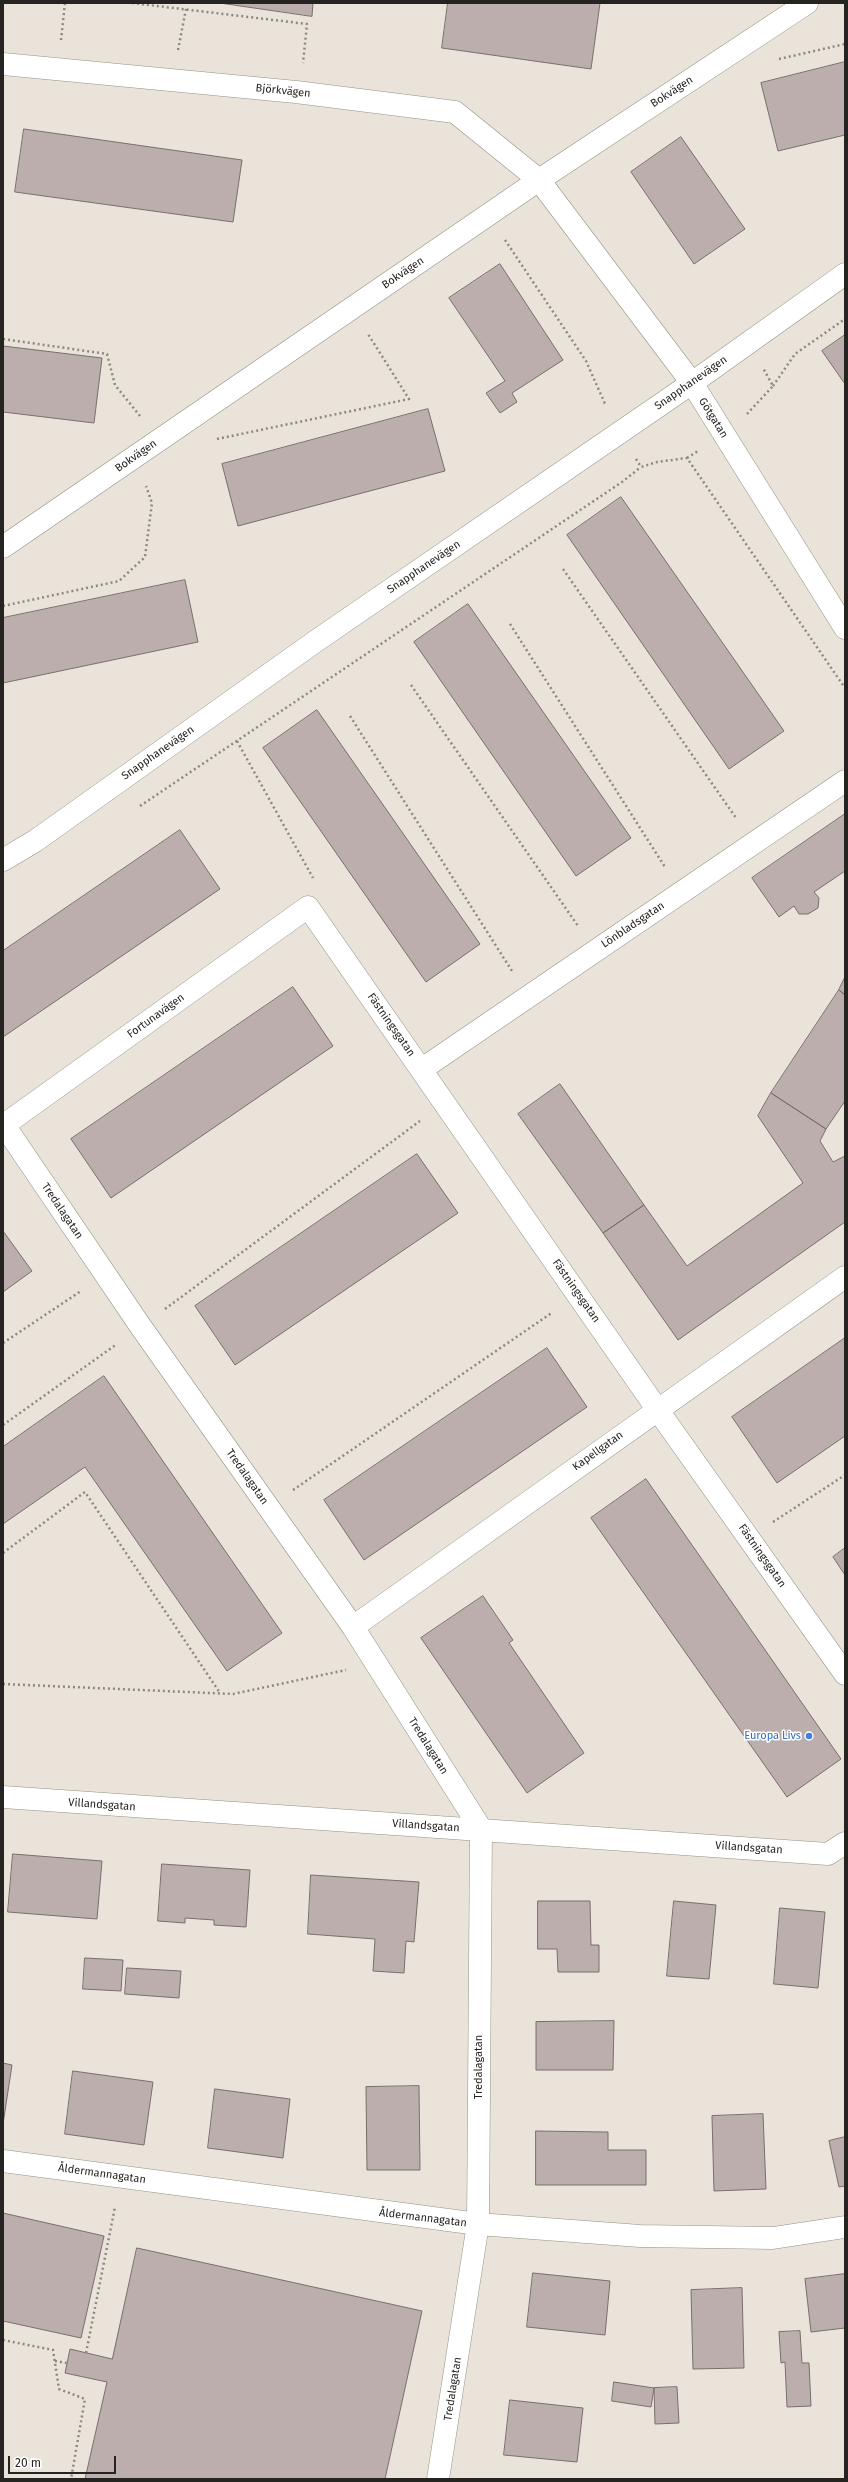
<!DOCTYPE html>
<html>
<head>
<meta charset="utf-8">
<style>
  body { margin:0 }
  #map { position:relative; width:848px; height:2482px; overflow:hidden; background:#e9e3d9; font-family:"Fira Sans",sans-serif }
  canvas { display:block }
  .frame { position:absolute; inset:0; border:4px solid #262420; pointer-events:none }
  .scale { position:absolute; left:8px; top:2456px; width:108px; height:18px; box-sizing:border-box; border:2px solid #262420; border-top:0; padding-left:5px; font-size:12px; line-height:14px; white-space:nowrap; color:#262420; -webkit-text-stroke:3px #fff; paint-order:stroke }
</style>
</head>
<body>
<div id="map">
<canvas width="848" height="2482"></canvas>
<div class="frame"></div>
<div class="scale">20 m</div>
</div>
<script>
const c = document.querySelector('canvas').getContext('2d');
c.lineJoin = 'round';
function paint(path, color) {
  c.fillStyle = color;
  c.fill(path, 'evenodd');
}
function stroke(path, color, width, dash) {
  c.strokeStyle = color;
  c.lineWidth = width;
  c.lineCap = dash ? 'butt' : 'round';
  c.setLineDash(dash || []);
  c.stroke(path);
}
function label(font, color, halo, rows, align = 'center') {
  c.font = font + ' "Fira Sans",sans-serif';
  c.lineWidth = 3;
  c.setLineDash([]);
  c.textBaseline = 'middle';
  c.strokeStyle = halo;
  c.fillStyle = color;
  for (const [text, x, y, turn = 0] of rows) {
    c.save();
    c.translate(x, y);
    c.rotate((+turn || 0) * Math.PI / 180);
    c.textAlign = isNaN(turn) ? turn : align;
    if (halo) c.strokeText(text, 0, 0);
    c.fillText(text, 0, 0);
    c.restore();
  }
}
const building = new Path2D(`
  M 220,3 L 313,3 L 312,16 Z
  M 448,3 L 600,3 L 591,69 L 442,48 Z
  M 845,62 L 845,135 L 778,151 L 761,83 Z
  M 24,129 L 242,160 L 233,222 L 15,192 Z
  M 681,137 L 745,229 L 694,264 L 631,172 Z
  M 500,264 L 563,360 L 512,393 L 517,402 L 500,413 L 486,393 L 505,381 L 449,298 Z
  M 845,335 L 845,384 L 822,351 Z
  M 3,346 L 102,358 L 94,423 L 3,412 Z
  M 428,409 L 445,471 L 238,526 L 222,464 Z
  M 621,497 L 784,731 L 729,769 L 567,535 Z
  M 185,580 L 198,642 L 3,683 L 3,618 Z
  M 468,604 L 631,838 L 576,876 L 414,642 Z
  M 317,710 L 480,944 L 426,982 L 263,748 Z
  M 845,814 L 845,871 L 814,892 L 819,898 L 818,908 L 808,914 L 799,914 L 794,906 L 779,917 L 752,878 Z
  M 180,830 L 220,889 L 3,1037 L 3,951 Z
  M 845,977 L 845,995 L 839,990 Z
  M 293,987 L 333,1046 L 111,1198 L 71,1139 Z
  M 839,990 L 845,995 L 845,1101 L 826,1129 L 771,1093 Z
  M 560,1084 L 644,1205 L 603,1233 L 518,1114 Z
  M 771,1093 L 826,1129 L 820,1141 L 833,1162 L 845,1156 L 845,1222 L 678,1340 L 603,1233 L 644,1205 L 687,1266 L 803,1183 L 758,1116 Z
  M 417,1154 L 458,1213 L 235,1365 L 195,1306 Z
  M 3,1231 L 32,1271 L 3,1292 Z
  M 845,1338 L 845,1436 L 777,1483 L 732,1417 Z
  M 547,1348 L 587,1407 L 364,1560 L 324,1500 Z
  M 104,1376 L 282,1633 L 227,1671 L 85,1467 L 3,1524 L 3,1447 Z
  M 646,1479 L 841,1759 L 787,1797 L 591,1518 Z
  M 845,1548 L 845,1575 L 833,1557 Z
  M 483,1596 L 513,1640 L 509,1643 L 584,1753 L 527,1793 L 421,1638 Z
  M 13,1854 L 102,1861 L 97,1919 L 8,1912 Z
  M 162,1864 L 250,1870 L 246,1927 L 214,1925 L 214,1920 L 185,1918 L 185,1923 L 158,1921 Z
  M 311,1875 L 419,1882 L 414,1942 L 406,1941 L 404,1973 L 373,1971 L 375,1939 L 308,1934 Z
  M 538,1901 L 590,1901 L 591,1945 L 599,1945 L 599,1972 L 558,1972 L 557,1949 L 538,1949 Z
  M 674,1901 L 716,1905 L 709,1979 L 667,1976 Z
  M 780,1908 L 825,1912 L 818,1988 L 774,1984 Z
  M 85,1958 L 123,1960 L 121,1991 L 83,1989 Z
  M 127,1968 L 181,1971 L 179,1998 L 125,1994 Z
  M 614,2021 L 613,2070 L 536,2070 L 536,2022 Z
  M 3,2063 L 12,2065 L 3,2124 Z
  M 73,2071 L 153,2082 L 144,2145 L 65,2134 Z
  M 419,2086 L 420,2170 L 367,2170 L 366,2087 Z
  M 215,2089 L 290,2099 L 283,2158 L 208,2148 Z
  M 763,2114 L 766,2189 L 714,2191 L 712,2116 Z
  M 536,2131 L 608,2132 L 608,2150 L 646,2150 L 646,2185 L 536,2185 Z
  M 845,2137 L 845,2186 L 839,2187 L 829,2141 Z
  M 3,2213 L 104,2236 L 81,2338 L 3,2321 Z
  M 137,2248 L 422,2311 L 385,2479 L 85,2479 L 107,2382 L 65,2373 L 70,2349 L 112,2359 Z
  M 533,2273 L 610,2281 L 605,2335 L 527,2327 Z
  M 845,2274 L 845,2328 L 811,2332 L 805,2279 Z
  M 742,2288 L 744,2368 L 693,2369 L 691,2290 Z
  M 800,2331 L 802,2363 L 809,2363 L 811,2406 L 787,2407 L 785,2362 L 781,2363 L 779,2332 Z
  M 614,2382 L 654,2388 L 651,2407 L 612,2401 Z
  M 677,2387 L 679,2423 L 655,2424 L 654,2388 Z
  M 510,2400 L 583,2408 L 577,2462 L 504,2455 Z`);
const path = new Path2D(`
  M 132,3 L 307,24 L 303,63
  M 61,40 L 65,3
  M 178,50 L 186,9
  M 779,59 L 845,44
  M 505,240 L 586,361 L 606,406
  M 3,339 L 107,354 L 115,385 L 140,416
  M 773,386 L 795,354 L 845,319
  M 747,414 L 773,386 L 763,368
  M 217,439 L 409,399 L 368,334
  M 687,458 L 698,451
  M 636,459 L 641,467 L 657,462 L 687,458 L 845,688
  M 563,569 L 736,818
  M 3,606 L 119,581 L 145,557 L 152,503 L 146,486
  M 510,624 L 665,867
  M 411,685 L 578,926
  M 350,716 L 512,971
  M 237,741 L 313,878
  M 140,806 L 622,482 L 641,467
  M 165,1309 L 420,1121
  M 3,1343 L 81,1291
  M 3,1425 L 117,1344
  M 293,1490 L 553,1312
  M 773,1522 L 845,1475
  M 3,1553 L 85,1492 L 220,1693
  M 3,1684 L 233,1694 L 346,1670
  M 3,2340 L 53,2350 L 59,2389 L 85,2399 L 71,2479
  M 86,2353 L 115,2207
  M 55,2361 L 67,2363`);
const street = new Path2D(`
  M 3,64 L 296,92 L 455,112 L 539,180 L 692,383
  M 3,547 L 539,180 L 807,3
  M 422,1069 L 845,781
  M 353,1627 L 845,1277
  M 3,1797 L 828,1854 L 845,1843
  M 3,2161 L 478,2224 L 640,2236 L 773,2238 L 845,2227
  M 438,2479 L 478,2224 L 481,1829 L 353,1627 L 141,1327 L 4,1125 L 308,907 L 657,1409 L 845,1674`);
const secondary = new Path2D(`
  M 692,383 L 845,628
  M 3,860 L 35,841 L 316,641 L 692,383 L 845,274`);
const markers = [
  [809,1736,4,"#3f7fe0"]
];
const streetNames = [
  ["Björkvägen",283,91,6],
  ["Bokvägen",672,92,-33],
  ["Bokvägen",403,273,-34],
  ["Snapphanevägen",691,383,-35],
  ["Götgatan",713,418,58],
  ["Bokvägen",136,456,-35],
  ["Snapphanevägen",424,567,-34],
  ["Snapphanevägen",158,753,-35],
  ["Lönbladsgatan",633,925,-34],
  ["Fortunavägen",156,1016,-36],
  ["Fästningsgatan",391,1025,55],
  ["Tredalagatan",62,1211,56],
  ["Fästningsgatan",576,1291,55],
  ["Kapellgatan",598,1451,-36],
  ["Tredalagatan",247,1477,55],
  ["Fästningsgatan",762,1556,55],
  ["Tredalagatan",428,1746,58],
  ["Villandsgatan",102,1805,4],
  ["Villandsgatan",426,1826,4],
  ["Villandsgatan",749,1848,4],
  ["Tredalagatan",479,2067,-90],
  ["Åldermannagatan",102,2174,8],
  ["Åldermannagatan",423,2218,7],
  ["Tredalagatan",453,2389,-81]
];
const shopNames = [
  ["Europa Livs",801,1736]
];
paint(building, '#bbaeac');
stroke(building, '#7a6e6c', 1);
stroke(street, '#969187', 23);
stroke(secondary, '#969187', 23);
stroke(path, '#8d8981', 2.5, [2, 3]);
stroke(street, '#fff', 22);
stroke(secondary, '#fff', 22);
for (const [x, y, r, color] of markers) {
  const dot = new Path2D();
  dot.arc(x, y, r, 0, 2 * Math.PI);
  c.fillStyle = color;
  c.fill(dot);
  stroke(dot, '#fff', 1.5);
}
label('11px', '#262420', '#fff', streetNames);
label('11px', '#366cbe', '#fff', shopNames, 'right');
</script>
</body>
</html>
